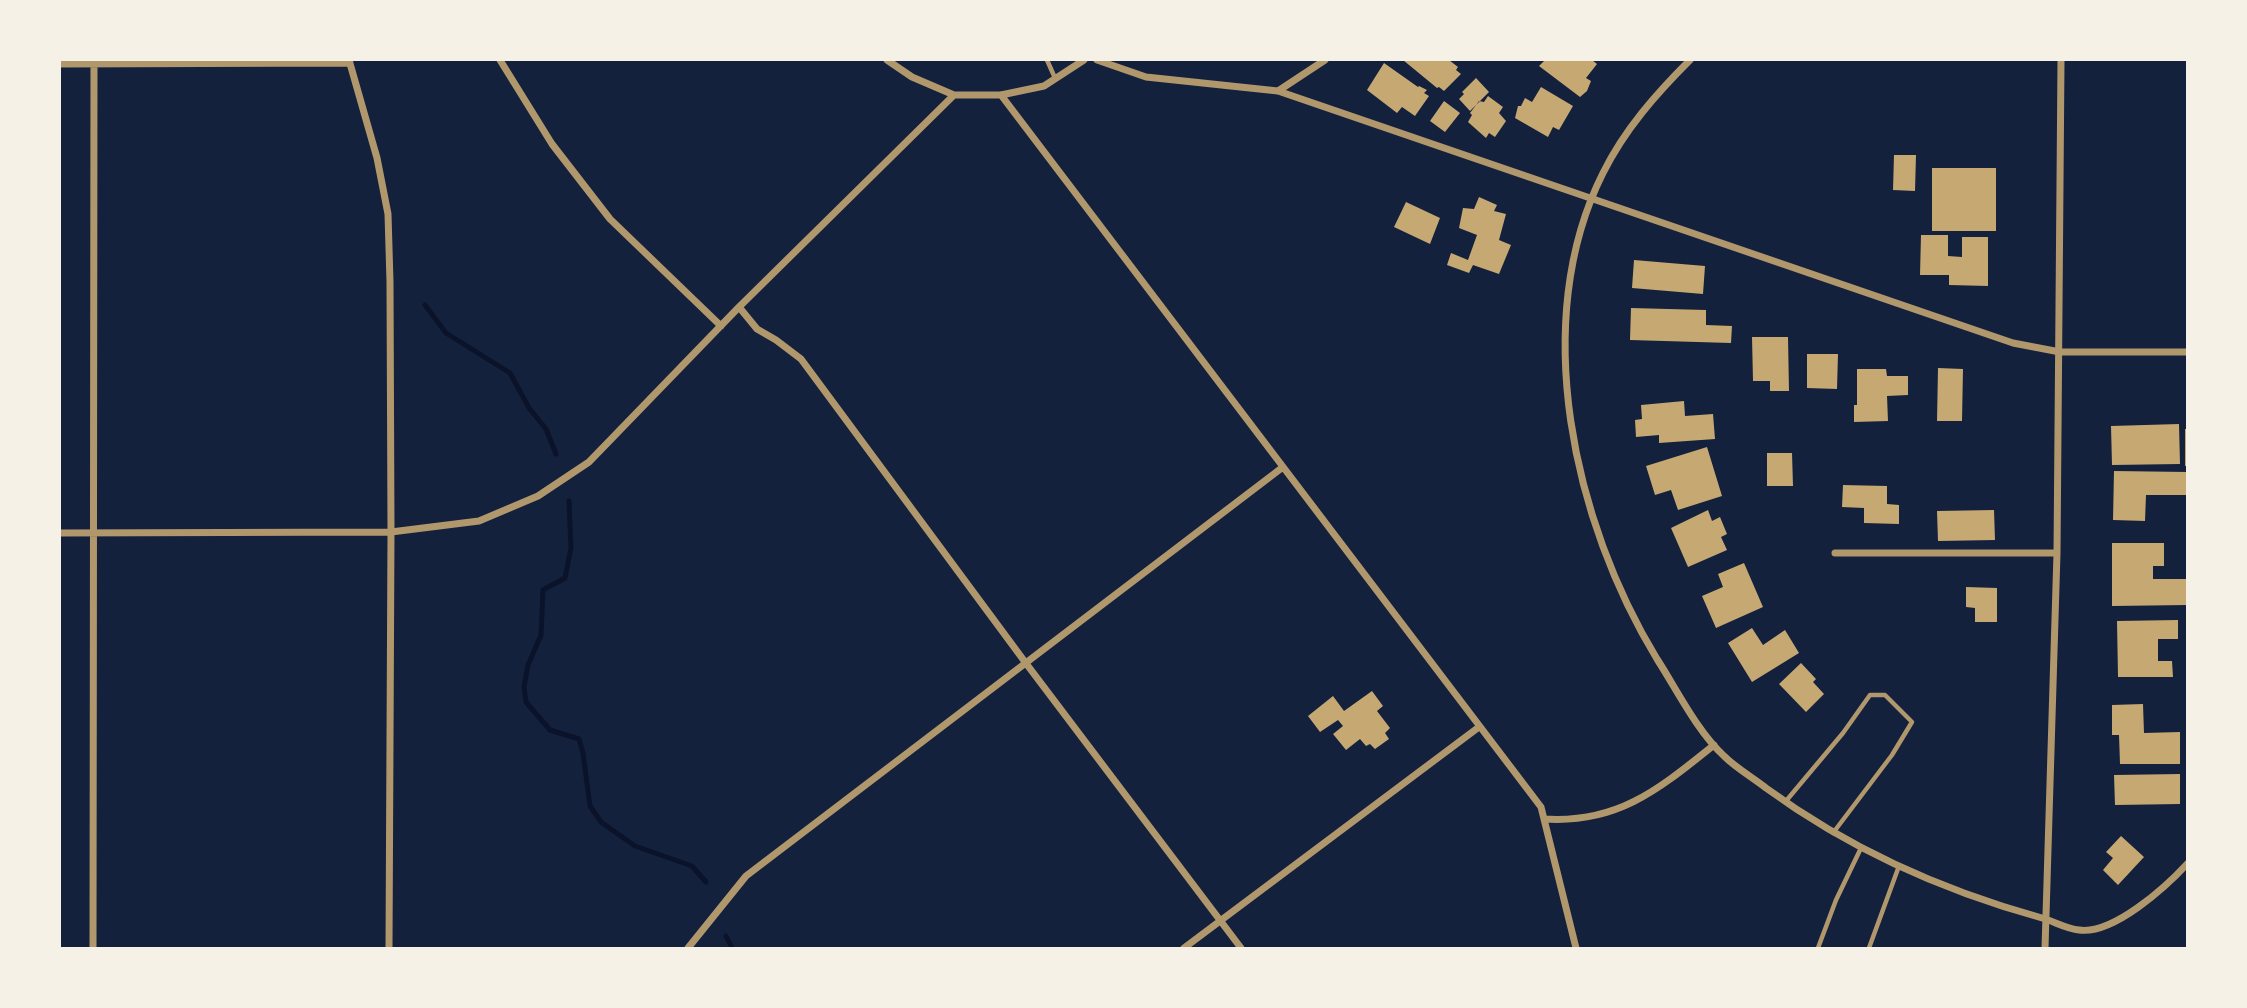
<!DOCTYPE html>
<html>
<head>
<meta charset="utf-8">
<style>
  body { margin:0 }
  #map { position:relative; width:2247px; height:1008px; overflow:hidden; background:#14213d; font-family:Lato,sans-serif }
  canvas { display:block }
  .frame { position:absolute; inset:0; border:61px solid #f6f1e7; pointer-events:none }
</style>
</head>
<body>
<div id="map">
<canvas width="2247" height="1008"></canvas>
<div class="frame"></div>
</div>
<script>
const c = document.querySelector('canvas').getContext('2d');
c.lineJoin = 'round';
function stroke(path, color, width, dash) {
  c.strokeStyle = color;
  c.lineWidth = width;
  c.lineCap = dash ? 'butt' : 'round';
  c.setLineDash(dash || []);
  c.stroke(path);
}
function paint(path, color) {
  c.fillStyle = color;
  c.fill(path, 'evenodd');
}
const stream = new Path2D(`
  M 425,305 L 446,333 L 510,373 L 529,408 L 546,429 L 556,454
  M 569,501 L 571,548 L 565,578 L 543,590 L 541,635 L 528,665 L 524,687 L 526,702 L 550,730 L 579,739 L 583,753 L 590,806 L 601,822 L 635,846 L 692,866 L 706,882
  M 726,936 L 732,948`);
const building = new Path2D(`
  M 1403,60 L 1449,60 L 1458,67 L 1456,70 L 1461,74 L 1444,91 L 1439,87 L 1437,88 Z
  M 1545,60 L 1592,60 L 1597,64 L 1586,78 L 1591,81 L 1587,91 L 1580,97 L 1539,66 Z
  M 1384,63 L 1418,87 L 1419,86 L 1427,90 L 1424,93 L 1429,96 L 1415,116 L 1402,107 L 1397,113 L 1367,90 Z
  M 1476,78 L 1489,92 L 1470,111 L 1459,99 L 1464,94 L 1462,92 Z
  M 1541,87 L 1573,106 L 1559,130 L 1553,127 L 1548,137 L 1515,118 L 1518,106 L 1521,106 L 1525,98 L 1532,102 Z
  M 1488,96 L 1503,107 L 1499,113 L 1506,121 L 1495,137 L 1489,133 L 1486,138 L 1468,122 L 1472,115 L 1470,113 L 1479,101 L 1484,102 Z
  M 1444,101 L 1460,113 L 1445,132 L 1430,121 Z
  M 1894,155 L 1916,155 L 1915,191 L 1893,190 Z
  M 1932,168 L 1996,168 L 1996,231 L 1932,231 Z
  M 1479,197 L 1497,205 L 1494,211 L 1506,214 L 1499,240 L 1511,245 L 1499,274 L 1473,265 L 1469,273 L 1447,265 L 1451,253 L 1468,260 L 1477,235 L 1459,228 L 1463,208 L 1474,209 Z
  M 1406,202 L 1440,218 L 1430,244 L 1394,227 Z
  M 1921,235 L 1948,235 L 1948,256 L 1962,257 L 1962,237 L 1988,237 L 1988,286 L 1949,285 L 1949,275 L 1920,275 Z
  M 1634,260 L 1705,266 L 1703,294 L 1632,288 Z
  M 1631,308 L 1706,310 L 1706,325 L 1732,326 L 1731,343 L 1630,340 Z
  M 1752,337 L 1788,337 L 1789,391 L 1770,391 L 1770,381 L 1753,381 Z
  M 1807,354 L 1838,354 L 1837,389 L 1807,388 Z
  M 1938,368 L 1963,369 L 1962,421 L 1937,421 Z
  M 1857,369 L 1886,369 L 1887,376 L 1908,376 L 1908,395 L 1887,396 L 1888,421 L 1854,422 L 1854,405 L 1857,405 Z
  M 1684,401 L 1685,416 L 1713,414 L 1715,439 L 1659,443 L 1659,435 L 1636,437 L 1635,420 L 1642,419 L 1641,405 Z
  M 2179,424 L 2180,464 L 2112,465 L 2111,426 Z
  M 2185,429 L 2188,429 L 2188,466 L 2185,466 Z
  M 1707,447 L 1722,496 L 1678,510 L 1671,490 L 1655,495 L 1646,466 Z
  M 1767,453 L 1792,453 L 1793,486 L 1767,486 Z
  M 2114,471 L 2188,472 L 2188,495 L 2146,495 L 2145,521 L 2113,520 Z
  M 1843,485 L 1887,486 L 1887,504 L 1899,505 L 1899,524 L 1864,523 L 1864,508 L 1842,507 Z
  M 1708,510 L 1712,521 L 1720,517 L 1727,534 L 1721,537 L 1727,550 L 1688,567 L 1671,528 Z
  M 1994,510 L 1995,540 L 1938,541 L 1937,511 Z
  M 2112,543 L 2164,543 L 2164,566 L 2153,566 L 2153,579 L 2188,579 L 2188,605 L 2112,606 Z
  M 1744,563 L 1763,607 L 1716,628 L 1702,596 L 1723,587 L 1718,574 Z
  M 1966,587 L 1997,588 L 1997,622 L 1975,622 L 1975,608 L 1966,607 Z
  M 2178,620 L 2178,639 L 2158,639 L 2158,661 L 2172,661 L 2173,677 L 2118,677 L 2117,621 Z
  M 1752,628 L 1763,645 L 1785,630 L 1799,653 L 1752,682 L 1728,643 Z
  M 1801,663 L 1816,679 L 1813,682 L 1824,694 L 1806,712 L 1779,684 Z
  M 1372,691 L 1383,706 L 1377,711 L 1390,728 L 1385,733 L 1389,739 L 1375,749 L 1370,744 L 1366,746 L 1360,739 L 1346,750 L 1333,734 L 1343,726 L 1338,720 L 1320,732 L 1308,716 L 1333,696 L 1344,711 Z
  M 2143,704 L 2144,733 L 2180,732 L 2180,764 L 2120,764 L 2119,735 L 2112,735 L 2112,705 Z
  M 2180,774 L 2180,804 L 2115,805 L 2114,775 Z
  M 2121,836 L 2144,857 L 2118,885 L 2103,870 L 2113,858 L 2106,852 Z`);
const service = new Path2D(`
  M 1047,60 L 1055,78
  M 1786,801 L 1843,733 L 1870,695 L 1885,695 L 1912,722 L 1892,755 L 1833,833
  M 1818,948 L 1836,900 L 1861,848
  M 1869,948 L 1899,866`);
const minor = new Path2D(`
  M 349,60 L 377,158 L 388,214 L 390,282 L 391,532 L 389,948
  M 500,60 L 552,144 L 610,219 L 721,326
  M 887,60 L 912,77 L 954,95 L 1001,95 L 1044,86 L 1084,60
  M 1097,60 L 1146,77 L 1278,91 L 2013,343 L 2060,352 L 2188,352
  M 1690,60 C 1656,94 1625,129 1603,173 C 1528,322 1574,523 1657,659 C 1677,690 1697,731 1724,756 C 1736,768 1752,777 1766,788 C 1848,848 1944,891 2042,918 C 2053,921 2067,929 2079,930 C 2113,935 2166,887 2188,863
  M 60,64 L 350,63
  M 1278,91 L 1325,60
  M 1001,95 L 1541,807 L 1576,948
  M 739,307 L 757,329 L 776,340 L 801,359 L 1025,662 L 1241,948
  M 60,533 L 391,532 L 479,521 L 538,496 L 589,462 L 739,307 L 954,95
  M 1835,553 L 2057,553
  M 1544,819 C 1618,824 1659,789 1714,745
  M 93,948 L 94,60
  M 688,948 L 746,876 L 1283,467
  M 1184,948 L 1479,727
  M 2045,948 L 2057,553 L 2061,60`);
stroke(stream, '#0b132b', 5);
paint(building, '#c6a872');
stroke(service, '#b1986c', 4.5);
stroke(minor, '#b1986c', 7);
</script>
</body>
</html>
